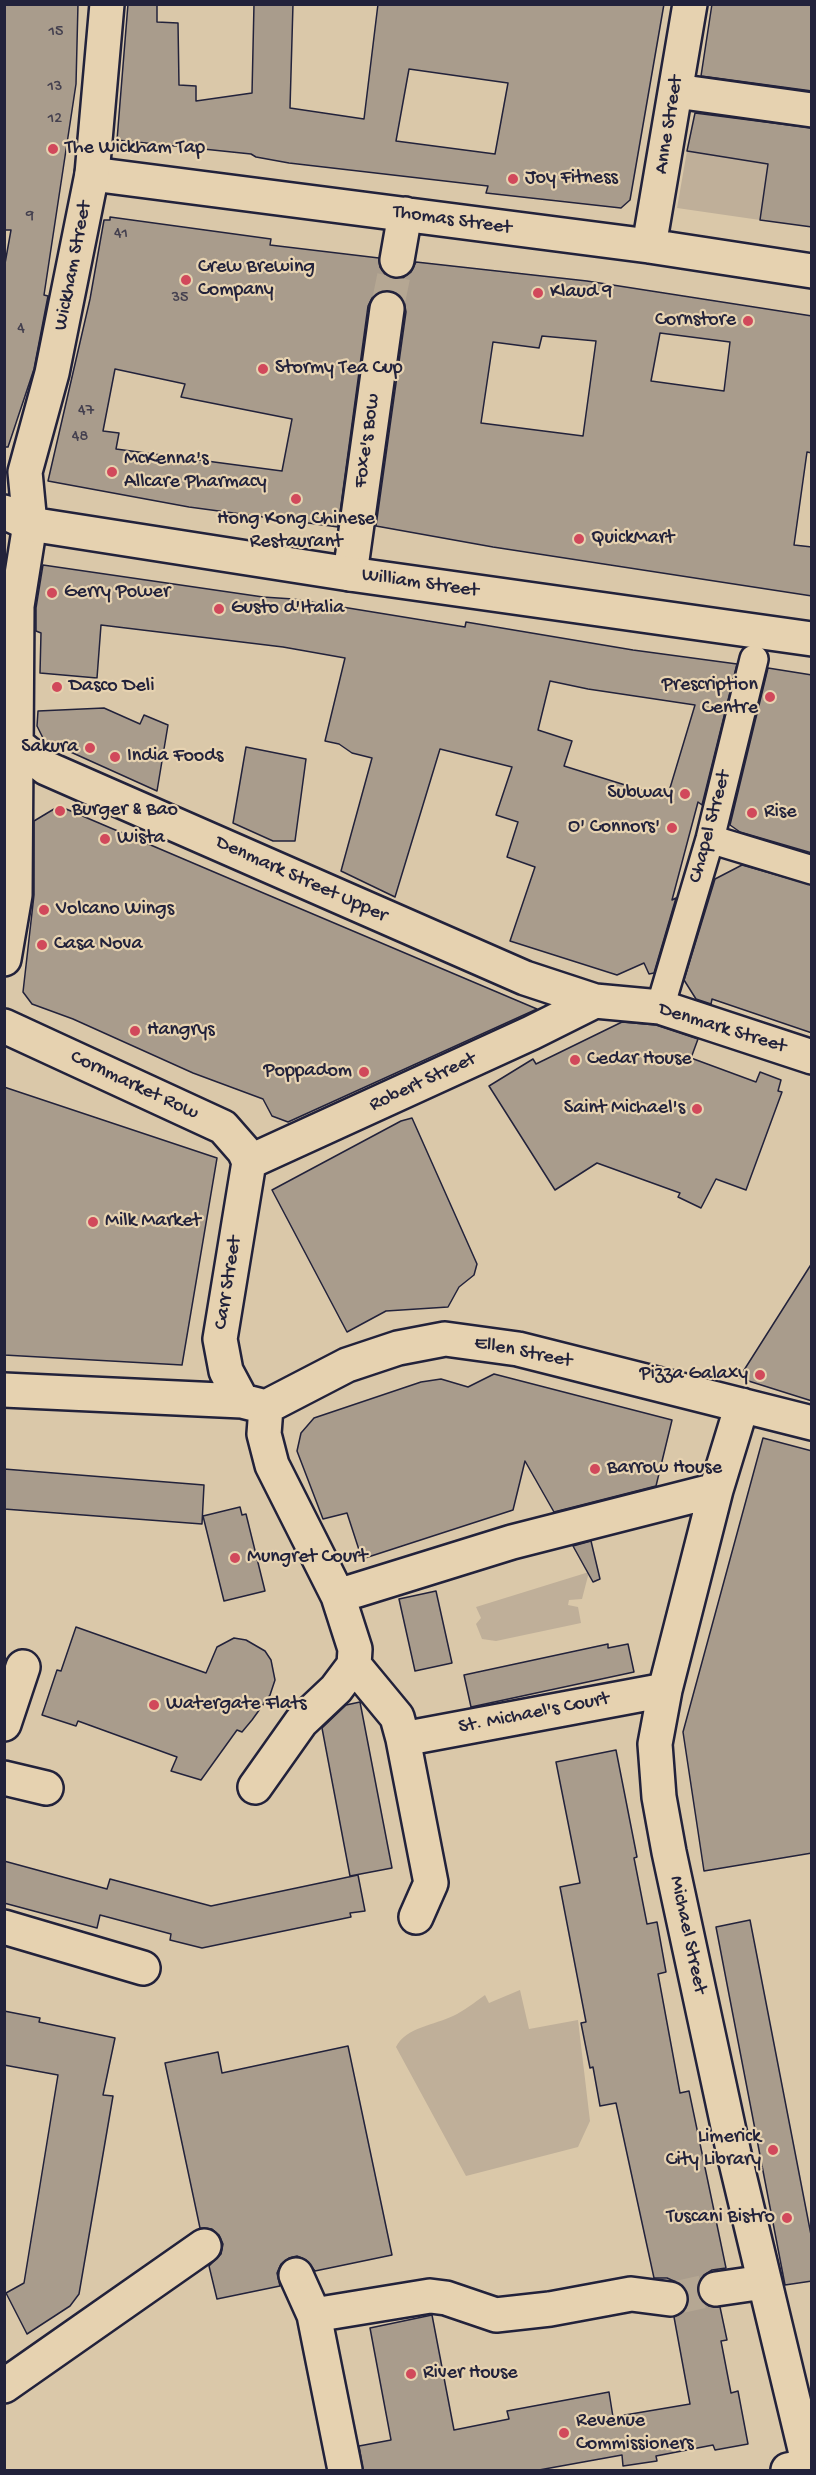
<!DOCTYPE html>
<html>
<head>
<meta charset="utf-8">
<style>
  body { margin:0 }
  #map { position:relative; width:816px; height:2475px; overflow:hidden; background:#dac8a9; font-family:"Gochi Hand",sans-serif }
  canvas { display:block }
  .frame { position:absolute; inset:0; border:6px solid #22223b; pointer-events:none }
</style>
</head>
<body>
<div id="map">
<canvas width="816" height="2475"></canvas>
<div class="frame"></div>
</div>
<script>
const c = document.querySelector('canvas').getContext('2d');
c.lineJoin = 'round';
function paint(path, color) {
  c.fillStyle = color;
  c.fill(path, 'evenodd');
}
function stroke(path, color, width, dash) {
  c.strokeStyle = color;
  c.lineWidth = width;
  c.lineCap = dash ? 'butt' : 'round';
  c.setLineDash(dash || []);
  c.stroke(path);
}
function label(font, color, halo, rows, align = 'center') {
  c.font = font + ' "Gochi Hand",sans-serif';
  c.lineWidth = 4.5;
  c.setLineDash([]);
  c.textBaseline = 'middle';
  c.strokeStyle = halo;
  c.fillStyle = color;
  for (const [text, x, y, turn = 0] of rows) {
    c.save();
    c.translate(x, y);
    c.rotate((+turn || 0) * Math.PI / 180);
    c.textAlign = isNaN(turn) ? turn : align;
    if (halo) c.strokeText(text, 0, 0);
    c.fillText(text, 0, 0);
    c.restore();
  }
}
const green = new Path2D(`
  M 687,151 L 768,164 L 760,220 L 677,208 Z
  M 589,1572 L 582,1599 L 569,1600 L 568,1605 L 578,1607 L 581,1623 L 496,1641 L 482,1639 L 476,1624 L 481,1618 L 476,1607 Z
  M 520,1990 L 529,2029 L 578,2020 L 590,2121 L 578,2147 L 466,2176 L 396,2047 C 406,2027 435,2025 453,2016 C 464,2011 475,2002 485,1995 L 489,2003 Z`);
const building = new Path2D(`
  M 5,4 L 78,4 L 76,84 L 44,295 L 48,296 L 34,369 L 8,447 L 4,447 L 4,269 L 11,230 L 4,230 Z
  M 128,4 L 157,4 L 157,22 L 178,23 L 179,85 L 196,86 L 196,101 L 252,93 L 254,4 L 293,4 L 290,108 L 364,119 L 378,4 L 664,4 L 630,200 L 621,208 L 486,193 L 488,186 L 289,163 L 256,157 L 251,154 L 117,140 ZM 409,69 L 508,83 L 495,154 L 396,141 Z
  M 712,4 L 812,4 L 812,91 L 701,76 Z
  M 695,113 L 812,128 L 812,227 L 760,220 L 768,164 L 687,151 Z
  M 110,217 L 271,239 L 270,245 L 379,258 L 380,267 L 385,274 L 394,278 L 403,278 L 411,272 L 416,262 L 587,281 L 812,316 L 812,453 L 807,452 L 794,545 L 812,547 L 812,596 L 493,547 L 376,526 L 406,312 L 404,301 L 398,294 L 390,291 L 379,292 L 372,298 L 368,306 L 338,527 L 189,507 L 48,481 L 90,299 L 104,220 L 110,220 ZM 660,333 L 730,342 L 724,391 L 651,381 ZM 542,336 L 596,341 L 583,436 L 481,423 L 493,342 L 539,348 ZM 115,369 L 185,384 L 181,397 L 292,419 L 282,471 L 116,449 L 119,433 L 103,431 Z
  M 43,565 L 263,597 L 293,599 L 465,627 L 466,622 L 633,650 L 737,664 L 702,805 L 698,802 L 672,900 L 676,898 L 654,973 L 649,974 L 644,963 L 617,975 L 510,941 L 535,867 L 507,857 L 518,822 L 496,815 L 512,767 L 440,749 L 395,897 L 341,871 L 372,758 L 352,753 L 339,744 L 325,741 L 345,658 L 283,647 L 101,625 L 97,678 L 40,673 L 41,633 L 36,631 L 36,608 ZM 550,681 L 588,689 L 695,705 L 667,798 L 564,766 L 572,741 L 538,730 Z
  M 768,668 L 812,675 L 812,853 L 740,832 L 730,825 Z
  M 104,708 L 140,724 L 144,715 L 168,725 L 157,791 L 44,740 L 37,726 L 38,711 Z
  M 246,747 L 306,759 L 295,841 L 273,841 L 233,823 Z
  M 59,806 L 261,892 L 537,1009 L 288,1122 L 272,1116 L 263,1099 L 193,1073 L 73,1019 L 32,1004 L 23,992 L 34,895 L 34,821 Z
  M 742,865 L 812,885 L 812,1033 L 712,999 L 711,1004 L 696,999 L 684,980 L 715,879 Z
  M 622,1022 L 656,1025 L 698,1039 L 691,1058 L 756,1082 L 760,1072 L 781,1080 L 778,1091 L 782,1092 L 746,1190 L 716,1179 L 701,1208 L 678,1197 L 680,1193 L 597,1163 L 555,1190 L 489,1086 L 533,1059 L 536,1064 Z
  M 4,1087 L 217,1158 L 182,1365 L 4,1355 Z
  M 412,1118 L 477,1264 L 474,1275 L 459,1287 L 448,1307 L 386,1311 L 347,1332 L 272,1190 L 401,1121 Z
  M 812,1263 L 812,1401 L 739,1378 Z
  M 494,1374 L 672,1420 L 656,1486 L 554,1512 L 525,1461 L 513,1510 L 362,1559 L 347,1513 L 323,1519 L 297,1451 L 301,1433 L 314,1418 L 421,1382 L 441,1379 L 468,1387 Z
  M 763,1438 L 812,1451 L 812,1853 L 704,1871 L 683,1732 Z
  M 4,1469 L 204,1485 L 202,1524 L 4,1509 Z
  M 240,1507 L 242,1515 L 246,1514 L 265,1591 L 224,1601 L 203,1516 Z
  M 591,1541 L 600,1579 L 593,1582 L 573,1546 Z
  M 436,1591 L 452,1663 L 415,1671 L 399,1599 Z
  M 76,1627 L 206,1673 L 217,1647 L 234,1638 L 246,1640 L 265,1651 L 271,1660 L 275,1680 L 270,1695 L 252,1720 L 242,1732 L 237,1730 L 201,1780 L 171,1771 L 177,1757 L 78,1721 L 76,1726 L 42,1715 L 57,1670 L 61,1671 Z
  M 608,1644 L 608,1648 L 628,1644 L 634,1672 L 471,1707 L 464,1675 Z
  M 360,1702 L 392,1868 L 350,1876 L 322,1728 L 346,1705 Z
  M 616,1750 L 637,1857 L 634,1858 L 647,1924 L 657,1922 L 666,1972 L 658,1974 L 680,2093 L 689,2091 L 726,2268 L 712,2270 L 704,2275 L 698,2283 L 698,2292 L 702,2301 L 709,2306 L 720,2307 L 727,2340 L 721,2341 L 731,2393 L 738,2391 L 748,2444 L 715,2450 L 713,2445 L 656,2456 L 657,2461 L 623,2466 L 622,2455 L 539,2470 L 363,2470 L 359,2446 L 391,2440 L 370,2328 L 432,2315 L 454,2430 L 509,2419 L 507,2411 L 609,2392 L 613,2417 L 690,2404 L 674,2317 L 685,2310 L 688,2302 L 687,2292 L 681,2284 L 667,2278 L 654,2278 L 616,2103 L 600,2106 L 593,2067 L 590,2068 L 581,2023 L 586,2022 L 560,1887 L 580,1883 L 556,1762 Z
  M 4,1861 L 107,1889 L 110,1879 L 211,1906 L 358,1875 L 365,1911 L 350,1913 L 351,1917 L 202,1948 L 170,1940 L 171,1934 L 100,1915 L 97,1928 L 4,1903 Z
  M 750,1920 L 812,2240 L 812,2281 L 785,2285 L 716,1927 Z
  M 4,2011 L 40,2018 L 39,2022 L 115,2038 L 103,2095 L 113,2096 L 79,2294 L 70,2306 L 27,2334 L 6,2293 L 24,2283 L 58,2075 L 4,2065 Z
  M 348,2046 L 392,2255 L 315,2271 L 306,2260 L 297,2256 L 289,2258 L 281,2264 L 277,2273 L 280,2286 L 217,2299 L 209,2266 L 221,2254 L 223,2244 L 219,2235 L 212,2229 L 200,2228 L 165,2063 L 218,2052 L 222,2073 Z`);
const minorTunnel = new Path2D(`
  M 387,309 L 397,260
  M 670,2299 L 716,2289`);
const pedestrian = new Path2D(`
  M 710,839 L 812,870
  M 664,994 L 710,839 L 754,659`);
const minor = new Path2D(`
  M 676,91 L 812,110
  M 92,174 L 649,246 L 812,271
  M 649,246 L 690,4
  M 397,260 L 405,214
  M 350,574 L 387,309
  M 4,737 L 15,743 L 46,768 L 525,978 L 595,1001 L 660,1007 L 812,1057
  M 4,959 L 15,895 L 17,606 L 30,524
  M 4,1026 L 223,1127 L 244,1151 L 249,1162
  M 249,1162 L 531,1033 L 595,1001
  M 4,1390 L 242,1401 L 266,1407 L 347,1365 L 398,1348 L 445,1339 L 518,1349 L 812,1423
  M 242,1401 L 226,1371 L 220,1339 L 249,1162
  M 742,1405 L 716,1490 L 665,1690 L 655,1744 L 659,1797 L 669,1852 L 734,2154 L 809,2466
  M 266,1407 L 264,1434 L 272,1465 L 338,1596 L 355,1649 L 354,1665 L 397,1717 L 403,1739 L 431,1883 L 416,1917
  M 338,1596 L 512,1542 L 716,1490
  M 4,1724 L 23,1667
  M 403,1739 L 665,1690
  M 4,1778 L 46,1788
  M 255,1787 L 301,1722 L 336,1689 L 354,1665
  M 4,1927 L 143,1968
  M 296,2275 L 314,2315 L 345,2470
  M 716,2289 L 764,2282
  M 314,2315 L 430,2296 L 446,2298 L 496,2315 L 550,2309 L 631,2294 L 670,2299
  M 4,2386 L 204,2246`);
const secondary = new Path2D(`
  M 4,512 L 30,524 L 350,574 L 812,639
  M 30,524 L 25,472 L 52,373 L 92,174 L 107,4
  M 788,2470 L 812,2465`);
const markers = [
  [53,149,6,"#d1495b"],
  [513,179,6,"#d1495b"],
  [186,280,6,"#d1495b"],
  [538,293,6,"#d1495b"],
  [748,321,6,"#d1495b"],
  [263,369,6,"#d1495b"],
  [112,472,6,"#d1495b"],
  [296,499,6,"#d1495b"],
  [579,539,6,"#d1495b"],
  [52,593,6,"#d1495b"],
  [219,609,6,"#d1495b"],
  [57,687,6,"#d1495b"],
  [770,697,6,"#d1495b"],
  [90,748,6,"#d1495b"],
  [115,757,6,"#d1495b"],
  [685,794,6,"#d1495b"],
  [60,811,6,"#d1495b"],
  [752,813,6,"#d1495b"],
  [672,828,6,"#d1495b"],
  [105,839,6,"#d1495b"],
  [44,910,6,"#d1495b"],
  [42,945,6,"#d1495b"],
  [135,1031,6,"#d1495b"],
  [575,1060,6,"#d1495b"],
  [364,1072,6,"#d1495b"],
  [697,1109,6,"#d1495b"],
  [93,1222,6,"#d1495b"],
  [760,1375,6,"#d1495b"],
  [595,1469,6,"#d1495b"],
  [235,1558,6,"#d1495b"],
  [154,1705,6,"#d1495b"],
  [773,2150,6,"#d1495b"],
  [787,2218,6,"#d1495b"],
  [411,2374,6,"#d1495b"],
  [564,2433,6,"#d1495b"]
];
const numberNames = [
  ["15",56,33],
  ["13",55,88],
  ["12",55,120],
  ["9",30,217],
  ["41",121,235],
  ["35",180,299],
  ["4",21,330],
  ["47",86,412],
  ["48",80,438]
];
const streetNames = [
  ["Anne Street",670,125,-81],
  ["Thomas Street",452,221,8],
  ["Wickham Street",74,266,-79],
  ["Foxe's Bow",368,441,-82],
  ["William Street",420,584,8],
  ["Chapel Street",711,827,-75],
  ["Denmark Street Upper",301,880,24],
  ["Denmark Street",722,1029,17],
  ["Robert Street",423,1083,-25],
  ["Cornmarket Row",134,1086,25],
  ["Carr Street",229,1283,-81],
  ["Ellen Street",523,1353,11],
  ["St. Michael's Court",534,1714,-11],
  ["Michael Street",687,1935,78]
];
const poiNames = [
  ["The Wickham Tap",65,149],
  ["Joy Fitness",525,179],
  ["Crew Brewing",198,268],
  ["Company",198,291],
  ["Klaud 9",550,293],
  ["Cornstore",736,321,"right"],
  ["Stormy Tea Cup",275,369],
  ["McKenna's",124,460],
  ["Allcare Pharmacy",124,483],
  ["Hong Kong Chinese",296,520,"center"],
  ["Restaurant",296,543,"center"],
  ["QuickMart",591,539],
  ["Gerry Power",64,593],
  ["Gusto d'Italia",231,609],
  ["Prescription",758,686,"right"],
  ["Centre",758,709,"right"],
  ["Dasco Deli",69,687],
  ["Sakura",78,748,"right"],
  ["India Foods",127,757],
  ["Subway",673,794,"right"],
  ["Burger & Bao",72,811],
  ["Rise",764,813],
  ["O' Connors'",660,828,"right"],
  ["Wista",117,839],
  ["Volcano Wings",56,910],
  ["Casa Nova",54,945],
  ["Hangrys",147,1031],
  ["Cedar House",587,1060],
  ["Poppadom",352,1072,"right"],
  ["Saint Michael's",685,1109,"right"],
  ["Milk Market",105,1222],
  ["Pizza Galaxy",748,1375,"right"],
  ["Barrow House",607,1469],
  ["Mungret Court",247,1558],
  ["Watergate Flats",166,1705],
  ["Limerick",761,2138,"right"],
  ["City Library",761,2161,"right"],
  ["Tuscani Bistro",775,2218,"right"],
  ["River House",423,2374],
  ["Revenue",576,2422],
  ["Commissioners",576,2445]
];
paint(green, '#bfaf99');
paint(building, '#a99c8c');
stroke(building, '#22223b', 1.5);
stroke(minorTunnel, '#b5a793', 33, [33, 16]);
stroke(pedestrian, '#22223b', 32);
stroke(minor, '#22223b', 38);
stroke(secondary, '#22223b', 38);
stroke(pedestrian, '#e6d2b0', 27);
stroke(minor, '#e6d2b0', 33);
stroke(secondary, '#e6d2b0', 33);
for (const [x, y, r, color] of markers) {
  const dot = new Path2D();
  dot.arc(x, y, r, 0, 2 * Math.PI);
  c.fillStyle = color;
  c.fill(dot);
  stroke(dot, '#e6d2b0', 2);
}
label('16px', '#44404f', null, numberNames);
label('20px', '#22223b', '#e6d2b0', streetNames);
label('20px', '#22223b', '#e6d2b0', poiNames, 'left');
</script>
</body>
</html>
